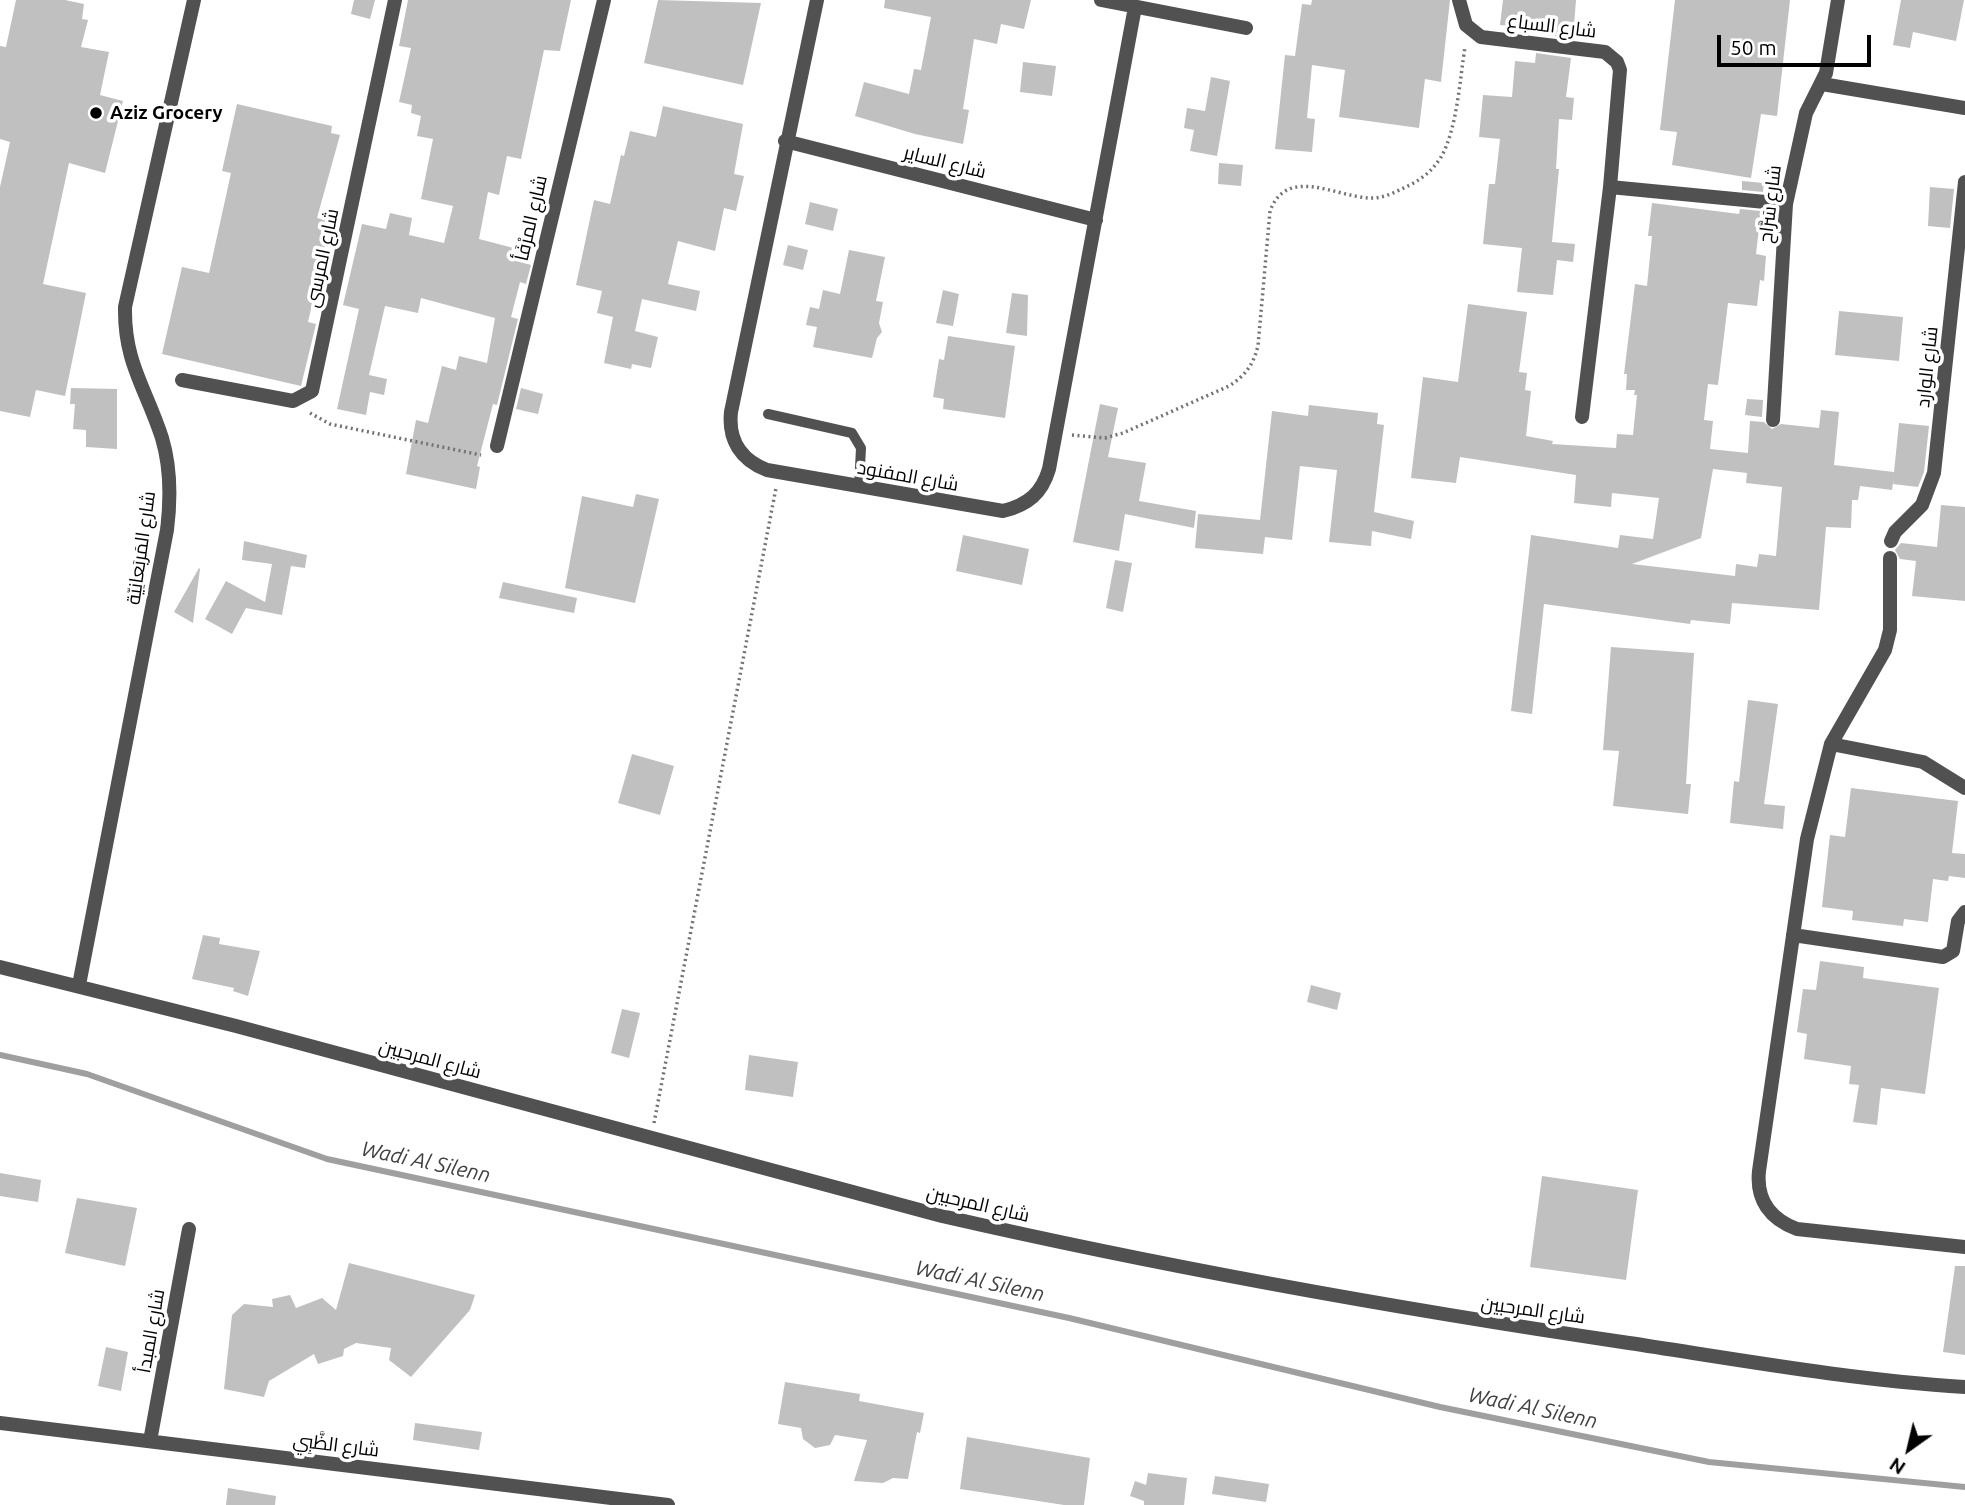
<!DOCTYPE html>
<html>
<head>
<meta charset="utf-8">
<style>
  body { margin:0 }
  #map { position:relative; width:1965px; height:1505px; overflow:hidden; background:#fff; font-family:Ubuntu,sans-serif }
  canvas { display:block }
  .north { position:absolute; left:1874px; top:1414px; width:70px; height:70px; -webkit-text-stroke:5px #fff; paint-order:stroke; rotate:214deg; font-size:19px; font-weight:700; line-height:28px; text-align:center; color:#000 }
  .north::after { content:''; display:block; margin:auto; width:24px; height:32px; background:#000; clip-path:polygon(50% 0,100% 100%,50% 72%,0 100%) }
  .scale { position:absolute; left:1717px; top:35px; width:154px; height:32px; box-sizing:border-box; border:4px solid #000; border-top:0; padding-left:9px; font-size:21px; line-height:24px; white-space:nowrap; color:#000; -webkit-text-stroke:5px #fff; paint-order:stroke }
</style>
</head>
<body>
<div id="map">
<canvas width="1965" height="1505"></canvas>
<div class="north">N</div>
<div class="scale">50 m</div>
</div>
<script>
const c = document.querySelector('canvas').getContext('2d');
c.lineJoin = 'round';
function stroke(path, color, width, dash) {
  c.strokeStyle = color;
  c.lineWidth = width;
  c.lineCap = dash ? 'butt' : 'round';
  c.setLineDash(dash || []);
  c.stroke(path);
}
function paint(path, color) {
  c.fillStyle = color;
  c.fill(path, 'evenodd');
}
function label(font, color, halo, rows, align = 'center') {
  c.font = font + ' Ubuntu,Cairo,sans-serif';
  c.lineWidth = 7;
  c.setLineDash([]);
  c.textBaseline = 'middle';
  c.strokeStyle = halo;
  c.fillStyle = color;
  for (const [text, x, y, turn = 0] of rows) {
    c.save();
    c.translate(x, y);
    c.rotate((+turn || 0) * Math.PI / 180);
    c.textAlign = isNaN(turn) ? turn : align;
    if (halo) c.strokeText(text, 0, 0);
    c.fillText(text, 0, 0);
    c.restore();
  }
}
const stream = new Path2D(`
  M 0,1055 L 87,1074 L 327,1159 L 1069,1318 L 1440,1407 L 1709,1462 L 1965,1487`);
const building = new Path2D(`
  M 16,0 L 65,0 L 84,4 L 82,19 L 88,20 L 81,47 L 109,52 L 100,95 L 123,101 L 105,173 L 69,163 L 43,284 L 86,293 L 65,396 L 36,390 L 30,417 L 0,411 L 0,187 L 10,142 L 0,139 L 0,46 L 6,47 Z
  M 354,0 L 375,0 L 370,19 L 351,14 Z
  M 408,0 L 571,0 L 560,51 L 544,50 L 521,159 L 507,156 L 499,195 L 488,192 L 479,239 L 525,251 L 522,262 L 531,265 L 526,284 L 520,282 L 511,317 L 518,319 L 497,405 L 493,404 L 477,466 L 480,467 L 476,489 L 406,474 L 416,420 L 428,423 L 442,366 L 456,370 L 459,356 L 487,363 L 495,318 L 421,298 L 418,313 L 385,306 L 369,375 L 387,379 L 384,395 L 370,392 L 366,415 L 337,409 L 359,309 L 343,305 L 362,224 L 386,229 L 390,213 L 412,218 L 409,235 L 444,243 L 453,206 L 421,199 L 433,139 L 417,136 L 421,116 L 411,113 L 412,105 L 399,102 L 411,48 L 399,46 Z
  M 658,0 L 761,3 L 743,85 L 644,63 Z
  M 885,0 L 1031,0 L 1024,29 L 1001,24 L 997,44 L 974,39 L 963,109 L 969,110 L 963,144 L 915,134 L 855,116 L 864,82 L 909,94 L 914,69 L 921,70 L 931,17 L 884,8 Z
  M 1312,0 L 1450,0 L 1441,82 L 1425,79 L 1419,128 L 1339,117 L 1345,70 L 1312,65 L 1307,118 L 1315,119 L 1312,152 L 1275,149 L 1285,55 L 1295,56 L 1302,4 L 1311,5 Z
  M 1503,0 L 1576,0 L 1573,38 L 1538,34 L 1539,28 L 1500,25 Z
  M 1675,0 L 1790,0 L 1777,116 L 1761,114 L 1751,178 L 1672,165 L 1677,132 L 1660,130 Z
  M 1901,0 L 1964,0 L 1956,41 L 1913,32 L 1910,48 L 1893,45 Z
  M 1536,53 L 1571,58 L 1566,97 L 1574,98 L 1572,120 L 1559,119 L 1556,169 L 1559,169 L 1552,242 L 1575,244 L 1573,262 L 1557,260 L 1553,295 L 1517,292 L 1522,248 L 1483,244 L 1489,184 L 1495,184 L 1500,139 L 1479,137 L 1483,95 L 1512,97 L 1515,61 L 1535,63 Z
  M 1023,62 L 1056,66 L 1052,96 L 1020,92 Z
  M 1211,77 L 1230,81 L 1217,156 L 1190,151 L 1194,130 L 1184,128 L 1187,108 L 1205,111 Z
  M 237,104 L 332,126 L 331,133 L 340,135 L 317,218 L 331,221 L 308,322 L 316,324 L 301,386 L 162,354 L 182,267 L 209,273 L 231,173 L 222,171 Z
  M 663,106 L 743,124 L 734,174 L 744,176 L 736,211 L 724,208 L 715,251 L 678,241 L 668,284 L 700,291 L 696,311 L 642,299 L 635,331 L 658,337 L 651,368 L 632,364 L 631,369 L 604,363 L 613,317 L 597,313 L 602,291 L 576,285 L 594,200 L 610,204 L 621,155 L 624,156 L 630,131 L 656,137 Z
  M 1219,163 L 1243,165 L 1241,186 L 1218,184 Z
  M 1742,181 L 1764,183 L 1763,192 L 1742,190 Z
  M 1930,187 L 1954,189 L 1950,228 L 1928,226 Z
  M 810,202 L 838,209 L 833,231 L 805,224 Z
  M 1652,203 L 1739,214 L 1740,209 L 1761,211 L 1756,254 L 1766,256 L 1764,281 L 1760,280 L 1757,306 L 1728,303 L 1718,385 L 1708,384 L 1704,420 L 1713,421 L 1710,449 L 1748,453 L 1750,421 L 1764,422 L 1772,429 L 1781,424 L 1819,428 L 1821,410 L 1839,412 L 1834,465 L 1894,472 L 1899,423 L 1929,426 L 1924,472 L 1918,487 L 1893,484 L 1894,475 L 1892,490 L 1860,486 L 1858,500 L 1852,500 L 1851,528 L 1826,527 L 1819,610 L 1732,603 L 1730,624 L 1691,620 L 1690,624 L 1544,604 L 1532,714 L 1511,711 L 1531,535 L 1618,548 L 1620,535 L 1653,539 L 1659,498 L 1612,493 L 1611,507 L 1574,503 L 1576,475 L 1460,457 L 1456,483 L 1411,478 L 1423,377 L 1458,382 L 1468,304 L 1527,312 L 1519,372 L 1527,373 L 1525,390 L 1531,391 L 1526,436 L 1553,441 L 1552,444 L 1616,448 L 1617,434 L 1633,435 L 1637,395 L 1634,395 L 1635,390 L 1626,390 L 1627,374 L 1624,374 L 1635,284 L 1647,286 L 1652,236 L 1648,236 ZM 1713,469 L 1747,473 L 1746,483 L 1782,487 L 1776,556 L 1759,554 L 1757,567 L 1736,564 L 1735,576 L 1632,564 L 1701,538 Z
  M 788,245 L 808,250 L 803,270 L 783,265 Z
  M 849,250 L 885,257 L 876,301 L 883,302 L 879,323 L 882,332 L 877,338 L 872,358 L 813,347 L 817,327 L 806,325 L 810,307 L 819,309 L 823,290 L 840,294 Z
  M 943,290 L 959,294 L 953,326 L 936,323 Z
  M 1012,293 L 1028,295 L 1027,336 L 1006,333 Z
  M 1839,311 L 1903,317 L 1899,361 L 1835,355 Z
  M 948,336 L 1015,346 L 1005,418 L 943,409 L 944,399 L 933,397 L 939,359 L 944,360 Z
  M 71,388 L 117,389 L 117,449 L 86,447 L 86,430 L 73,429 L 75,404 L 70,404 Z
  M 521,388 L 543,394 L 538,414 L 516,409 Z
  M 1747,399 L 1763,400 L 1762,417 L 1745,415 Z
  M 1100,404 L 1118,408 L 1108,457 L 1146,463 L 1139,501 L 1196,511 L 1194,528 L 1125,514 L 1119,551 L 1073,542 Z
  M 1309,405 L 1378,413 L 1377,424 L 1384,425 L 1374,512 L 1414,521 L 1411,539 L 1372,531 L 1371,546 L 1329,542 L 1337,470 L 1300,466 L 1292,540 L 1265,537 L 1263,554 L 1195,548 L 1198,514 L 1260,520 L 1272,411 L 1308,416 Z
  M 636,494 L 659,499 L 635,603 L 565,588 L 582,496 L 633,507 Z
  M 1941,505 L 1965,507 L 1965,601 L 1912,596 L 1916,561 L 1900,559 L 1895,550 L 1901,543 L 1937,547 Z
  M 963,535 L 1029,549 L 1022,585 L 956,571 Z
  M 244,541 L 307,555 L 305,568 L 291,566 L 282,615 L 246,608 L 232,634 L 205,619 L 226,581 L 265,602 L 272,564 L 242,560 Z
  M 1115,560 L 1132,563 L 1123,612 L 1106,608 Z
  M 199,568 L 200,569 L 193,623 L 174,612 Z
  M 503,582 L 577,598 L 574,613 L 499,598 Z
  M 1611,647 L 1694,653 L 1686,784 L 1691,784 L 1688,814 L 1613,806 L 1619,751 L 1603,750 Z
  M 1748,700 L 1778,704 L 1764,804 L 1785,806 L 1783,829 L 1730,823 L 1734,781 L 1739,782 Z
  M 632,754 L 674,766 L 660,815 L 618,803 Z
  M 1851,788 L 1958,801 L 1952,853 L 1965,854 L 1965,878 L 1949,876 L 1948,881 L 1933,879 L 1928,922 L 1904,919 L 1903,926 L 1852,920 L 1853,911 L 1822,907 L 1830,835 L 1845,837 Z
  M 203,935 L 220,938 L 219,944 L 260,951 L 248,996 L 233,991 L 234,988 L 192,979 Z
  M 1820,961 L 1864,967 L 1863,978 L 1939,988 L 1925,1094 L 1881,1088 L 1877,1125 L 1853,1122 L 1859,1085 L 1849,1084 L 1851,1066 L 1804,1059 L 1807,1034 L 1797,1032 L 1803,989 L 1816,990 Z
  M 1311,985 L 1341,993 L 1337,1010 L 1307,1002 Z
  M 622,1009 L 640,1013 L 629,1058 L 611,1053 Z
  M 749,1055 L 798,1062 L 793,1097 L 745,1090 Z
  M 0,1173 L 41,1180 L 38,1202 L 0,1196 Z
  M 1542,1176 L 1638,1190 L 1626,1280 L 1530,1267 Z
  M 77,1198 L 137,1208 L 125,1266 L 65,1253 Z
  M 349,1263 L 475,1295 L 470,1310 L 411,1377 L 389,1360 L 391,1348 L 356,1343 L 344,1349 L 343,1356 L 318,1364 L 314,1354 L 269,1381 L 264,1397 L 224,1389 L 232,1315 L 244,1304 L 273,1307 L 272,1299 L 290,1295 L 296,1308 L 322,1298 L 336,1310 Z
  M 1955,1266 L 1965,1266 L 1965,1355 L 1943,1352 Z
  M 106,1347 L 128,1352 L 121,1391 L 98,1386 Z
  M 785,1382 L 860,1394 L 859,1401 L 924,1413 L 920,1433 L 917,1432 L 908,1479 L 893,1478 L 883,1483 L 854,1481 L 867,1440 L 835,1435 L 830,1445 L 815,1448 L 803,1439 L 801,1428 L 778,1424 Z
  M 415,1423 L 482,1432 L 479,1450 L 413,1440 Z
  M 967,1437 L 1090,1458 L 1084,1505 L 1064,1505 L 960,1489 Z
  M 1148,1473 L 1187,1478 L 1184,1505 L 1144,1505 L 1144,1501 L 1130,1496 L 1135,1481 L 1146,1485 Z
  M 1215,1476 L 1269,1484 L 1266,1502 L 1212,1494 Z
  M 228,1488 L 276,1496 L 275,1505 L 226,1505 Z`);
const path = new Path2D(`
  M 310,413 L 330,424 L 481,455
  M 1072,435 L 1105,438 L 1123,433 L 1229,386 C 1246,375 1253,365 1258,346 L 1270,211 C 1287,166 1334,196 1369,198 C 1384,199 1397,191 1410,185 C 1423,178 1433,170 1441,157 C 1457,130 1460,78 1465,47
  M 654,1123 L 776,488`);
const lane = new Path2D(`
  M 768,414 L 852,433 L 861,448 L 859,487`);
const street = new Path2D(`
  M 817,0 L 731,412 C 728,440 741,460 767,470 L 1003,511 C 1028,505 1042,493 1049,469 L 1135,7
  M 1101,0 L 1246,28
  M 1459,0 L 1466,25 L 1481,37 L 1605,52 L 1617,62 L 1620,70 L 1610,187 L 1582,417
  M 1822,84 L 1965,108
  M 785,141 L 1096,220
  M 1610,187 L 1786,204
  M 182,380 L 293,401 L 312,391 L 395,0
  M 1773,420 L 1786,204 L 1806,113 L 1826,73 L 1838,0
  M 497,446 L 604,0
  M 1891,541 L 1895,532 L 1922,505 L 1934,473 L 1965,182
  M 1890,558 L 1890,630 L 1885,650 L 1831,744 L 1807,839 L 1759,1171 C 1756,1200 1770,1219 1797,1229 L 1965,1247
  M 1831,744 L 1923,762 L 1965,788
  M 1793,935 L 1943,957 L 1953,951 L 1958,921 L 1965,912
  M 0,967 L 236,1026 L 942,1216 C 1169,1268 1399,1309 1629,1343 C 1741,1360 1852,1380 1965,1387
  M 79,985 L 167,530 C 171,498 171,468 162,438 C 146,388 124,363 125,307 L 194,0
  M 0,1423 L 668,1505
  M 150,1441 L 189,1229`);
const markers = [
  [96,113,7,"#000"]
];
const streetNames = [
  ["شارع السباع",1552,26,7],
  ["شارع الساير",945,162,14],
  ["شارع سَرَّاح",1770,204,-83],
  ["شارع المرْفَأ",531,218,-77],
  ["شارع المرسى",322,258,-78],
  ["شارع الوارد",1927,367,-84],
  ["شارع المفنود",908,476,10],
  ["شارع المَربَعانِيّة",141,548,-82],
  ["شارع المرحبين",430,1059,15],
  ["شارع المرحبين",978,1204,13],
  ["شارع المرحبين",1533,1310,8],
  ["شارع المبدأ",151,1331,-80],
  ["شارع الظَّبِي",336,1445,7]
];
const poiNames = [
  ["Aziz Grocery",110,113]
];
const waterNames = [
  ["Wadi Al Silenn",426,1162,12],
  ["Wadi Al Silenn",980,1281,12],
  ["Wadi Al Silenn",1533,1408,12]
];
stroke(stream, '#9f9f9f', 6);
paint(building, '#c0c0c0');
stroke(path, '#737373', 3.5, [2, 3.5]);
stroke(lane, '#515151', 10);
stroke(street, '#515151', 14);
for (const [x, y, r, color] of markers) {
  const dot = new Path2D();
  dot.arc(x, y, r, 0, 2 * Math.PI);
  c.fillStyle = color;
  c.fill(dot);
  stroke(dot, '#fff', 2.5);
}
label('19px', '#000', '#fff', streetNames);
label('bold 19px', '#000', '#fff', poiNames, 'left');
label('italic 21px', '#404040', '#fff', waterNames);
</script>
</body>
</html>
